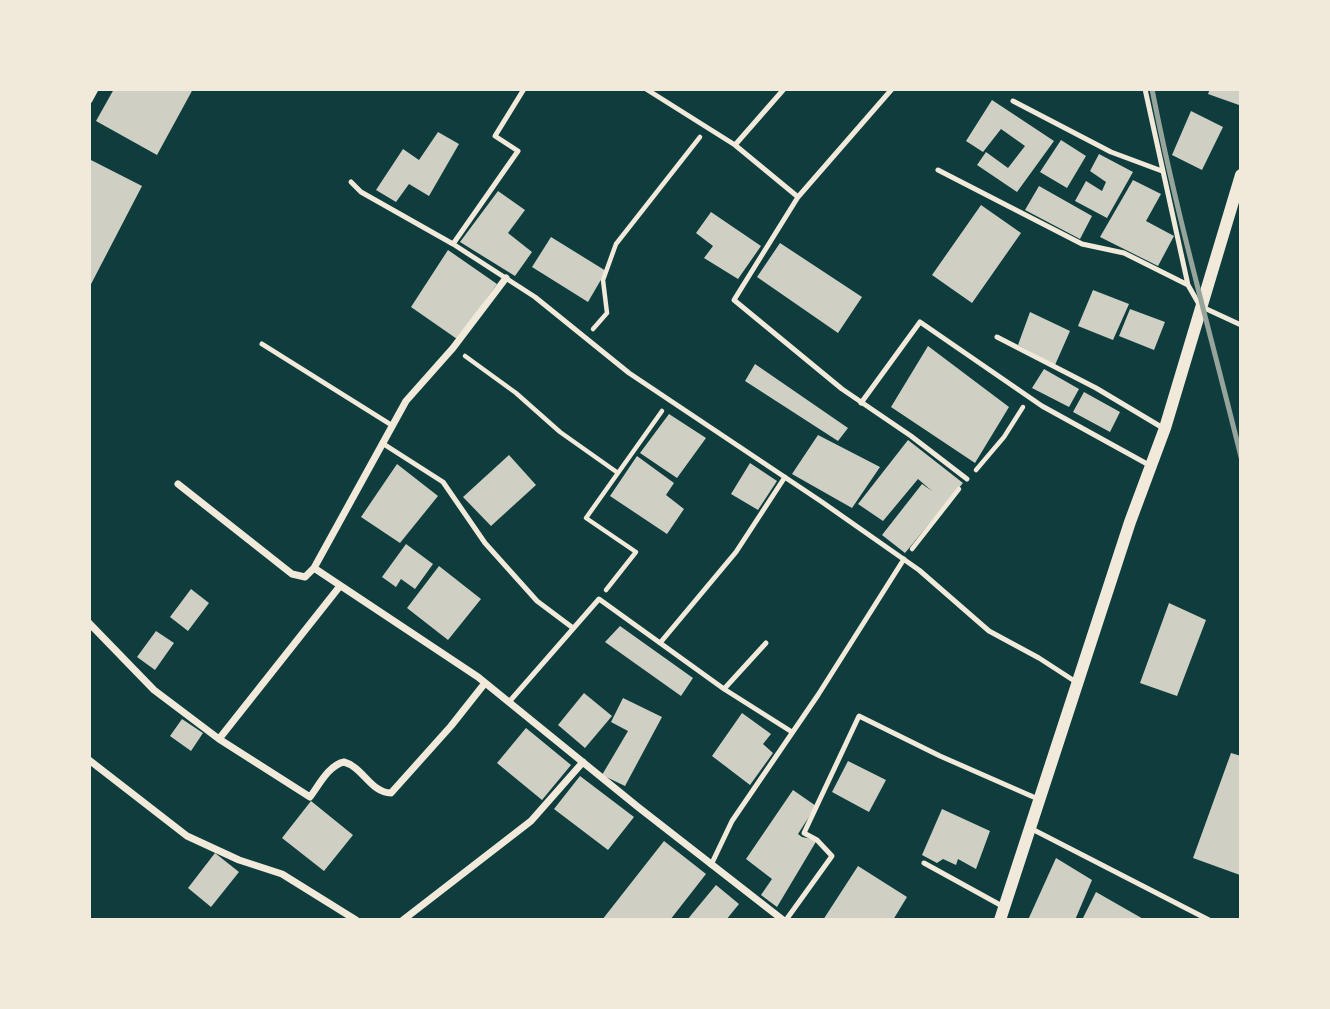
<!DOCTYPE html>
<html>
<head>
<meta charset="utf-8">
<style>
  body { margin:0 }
  #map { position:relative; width:1330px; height:1009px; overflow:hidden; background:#0f3d3e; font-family:"Public Sans",sans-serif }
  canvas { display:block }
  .frame { position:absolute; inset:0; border:91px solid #f1e9da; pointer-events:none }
</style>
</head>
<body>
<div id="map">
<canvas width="1330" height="1009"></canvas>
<div class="frame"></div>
</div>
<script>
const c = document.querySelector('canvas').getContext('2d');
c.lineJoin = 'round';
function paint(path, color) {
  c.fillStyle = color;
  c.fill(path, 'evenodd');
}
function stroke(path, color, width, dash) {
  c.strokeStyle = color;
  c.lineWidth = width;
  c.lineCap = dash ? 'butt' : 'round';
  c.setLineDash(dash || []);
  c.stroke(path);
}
const building = new Path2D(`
  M 114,89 L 193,89 L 157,155 L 96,121 Z
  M 1210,89 L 1241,89 L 1239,105 L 1208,94 Z
  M 992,100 L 1054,141 L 1017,192 L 977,165 L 986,152 L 1008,168 L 1025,146 L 1001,129 L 983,152 L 966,141 Z
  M 1191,111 L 1223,127 L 1202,170 L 1172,155 Z
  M 438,132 L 459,144 L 429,196 L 409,184 L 396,202 L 376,190 L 403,149 L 419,160 Z
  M 1061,140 L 1086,156 L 1067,188 L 1040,172 Z
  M 1099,154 L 1133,172 L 1107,218 L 1075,201 L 1086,181 L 1102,191 L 1106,182 L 1090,171 Z
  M 89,159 L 142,186 L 89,288 Z
  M 1133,180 L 1161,194 L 1146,221 L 1174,236 L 1158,266 L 1100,237 Z
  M 1039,186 L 1092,216 L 1080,239 L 1025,210 Z
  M 498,191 L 525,210 L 508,233 L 532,252 L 515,276 L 460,242 Z
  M 981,205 L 1021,233 L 972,303 L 932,275 Z
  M 711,212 L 761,246 L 738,279 L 704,258 L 713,246 L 696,233 Z
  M 551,237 L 606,271 L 588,302 L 532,267 Z
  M 780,243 L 862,297 L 838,333 L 757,277 Z
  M 448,250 L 497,284 L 457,339 L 411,307 Z
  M 1093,290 L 1129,304 L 1113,340 L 1078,326 Z
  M 1130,309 L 1165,322 L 1154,350 L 1119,336 Z
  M 1030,312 L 1070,331 L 1055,365 L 1018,345 Z
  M 928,346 L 1009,407 L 975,463 L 891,407 Z
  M 755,364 L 848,428 L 838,441 L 745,381 Z
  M 1044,369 L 1079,389 L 1069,407 L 1032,388 Z
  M 1084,392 L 1120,412 L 1110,432 L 1073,412 Z
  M 669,414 L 706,438 L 677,478 L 640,453 Z
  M 818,435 L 880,467 L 852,508 L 792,474 Z
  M 908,440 L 963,483 L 905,553 L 882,535 L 922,484 L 932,491 L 918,479 L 883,521 L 858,504 Z
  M 509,455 L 536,485 L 491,526 L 463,497 Z
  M 637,456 L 674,483 L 666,495 L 684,509 L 667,534 L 610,496 Z
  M 750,463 L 777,481 L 758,510 L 731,494 Z
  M 397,464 L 438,496 L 400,543 L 361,517 Z
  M 406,544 L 433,564 L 415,589 L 401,579 L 396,587 L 382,577 Z
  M 439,566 L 481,599 L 448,640 L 407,608 Z
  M 191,589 L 209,603 L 188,631 L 170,617 Z
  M 1169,603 L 1206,620 L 1177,696 L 1140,683 Z
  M 620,626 L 693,678 L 681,696 L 605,642 Z
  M 156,631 L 174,643 L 155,670 L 137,657 Z
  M 584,693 L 612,716 L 585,748 L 558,725 Z
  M 623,698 L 662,717 L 625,786 L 602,775 L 628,731 L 611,722 Z
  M 742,713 L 771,734 L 763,744 L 773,753 L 750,785 L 712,756 Z
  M 182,719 L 203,733 L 191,751 L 170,736 Z
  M 526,728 L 571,765 L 542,800 L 497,763 Z
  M 1231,753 L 1241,756 L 1240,875 L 1193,858 Z
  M 848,761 L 886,780 L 869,812 L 832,792 Z
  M 580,776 L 634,817 L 608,850 L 554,809 Z
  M 793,790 L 816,806 L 798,834 L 802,837 L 817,840 L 777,907 L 761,895 L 772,879 L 746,859 Z
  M 311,801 L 353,835 L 324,871 L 282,838 Z
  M 942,809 L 990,831 L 976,869 L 958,859 L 956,865 L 943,859 L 937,863 L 922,855 Z
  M 664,841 L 706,874 L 670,920 L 602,920 Z
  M 215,853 L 239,872 L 211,907 L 188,888 Z
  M 1056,858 L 1092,880 L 1075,920 L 1028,920 Z
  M 858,866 L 907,897 L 893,920 L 823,920 Z
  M 716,885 L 739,904 L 726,920 L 687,920 Z
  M 1096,892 L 1145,920 L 1082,920 Z`);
const path = new Path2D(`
  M 593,329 L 607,313 L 603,280 L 616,244 L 700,137
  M 465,356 L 516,393 L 560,432 L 618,473
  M 976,470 L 1004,437 L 1023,407
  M 912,549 L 959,489
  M 606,590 L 636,552 L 586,518 L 662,411`);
const service = new Path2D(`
  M 646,89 L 735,145 L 798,197 L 734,300 L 842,389 L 911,436 L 967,479
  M 1145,89 L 1188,285 L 1200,306 L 1241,325
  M 1013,101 L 1111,152 L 1162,171
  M 735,145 L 784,89
  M 938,170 L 1082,244 L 1124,253 L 1188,285
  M 351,182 L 361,192 L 453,244 L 535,297 L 629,373 L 822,502 L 919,570 L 989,631 L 1039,658 L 1076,682
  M 798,197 L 892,89
  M 453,244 L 518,151 L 495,136 L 524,89
  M 997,337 L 1096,388 L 1163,428
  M 262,344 L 393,426
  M 861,403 L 920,322 L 1042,406 L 1149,465
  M 382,443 L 443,482 L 485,543 L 537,601 L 573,628
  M 660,643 L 736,552 L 785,477
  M 724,689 L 792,732
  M 509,702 L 599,599 L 724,689 L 766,643
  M 1030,828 L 1209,920
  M 924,863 L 1004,907
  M 711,865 L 732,821 L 818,695 L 904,559
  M 786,920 L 832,856 L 817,840 L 804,833 L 859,716 L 940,756 L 1038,799`);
const minor = new Path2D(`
  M 89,100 L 95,89
  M 178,484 L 292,574 L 305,577 L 314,568 L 406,401 L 453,348 L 506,278
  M 314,568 L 478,677 L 638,807 L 783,920
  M 89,623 L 154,690 L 219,739 L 310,797 C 319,785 329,765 344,762 C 363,767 371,793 391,793 L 451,726 L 485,683
  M 219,739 L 340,586
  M 89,760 L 187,836 L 239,860 L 282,874 L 356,920
  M 403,920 L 531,821 L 583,762`);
const tertiary = new Path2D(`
  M 1000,920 L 1130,522 L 1165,428 L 1241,175`);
const rail = new Path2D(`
  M 1152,89 C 1176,213 1211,335 1241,457`);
paint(building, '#cfcfc3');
stroke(path, '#f1e9da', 4.5);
stroke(service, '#f1e9da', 5);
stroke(minor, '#f1e9da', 7);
stroke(tertiary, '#f1e9da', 12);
stroke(rail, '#97a49c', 5);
</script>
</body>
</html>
